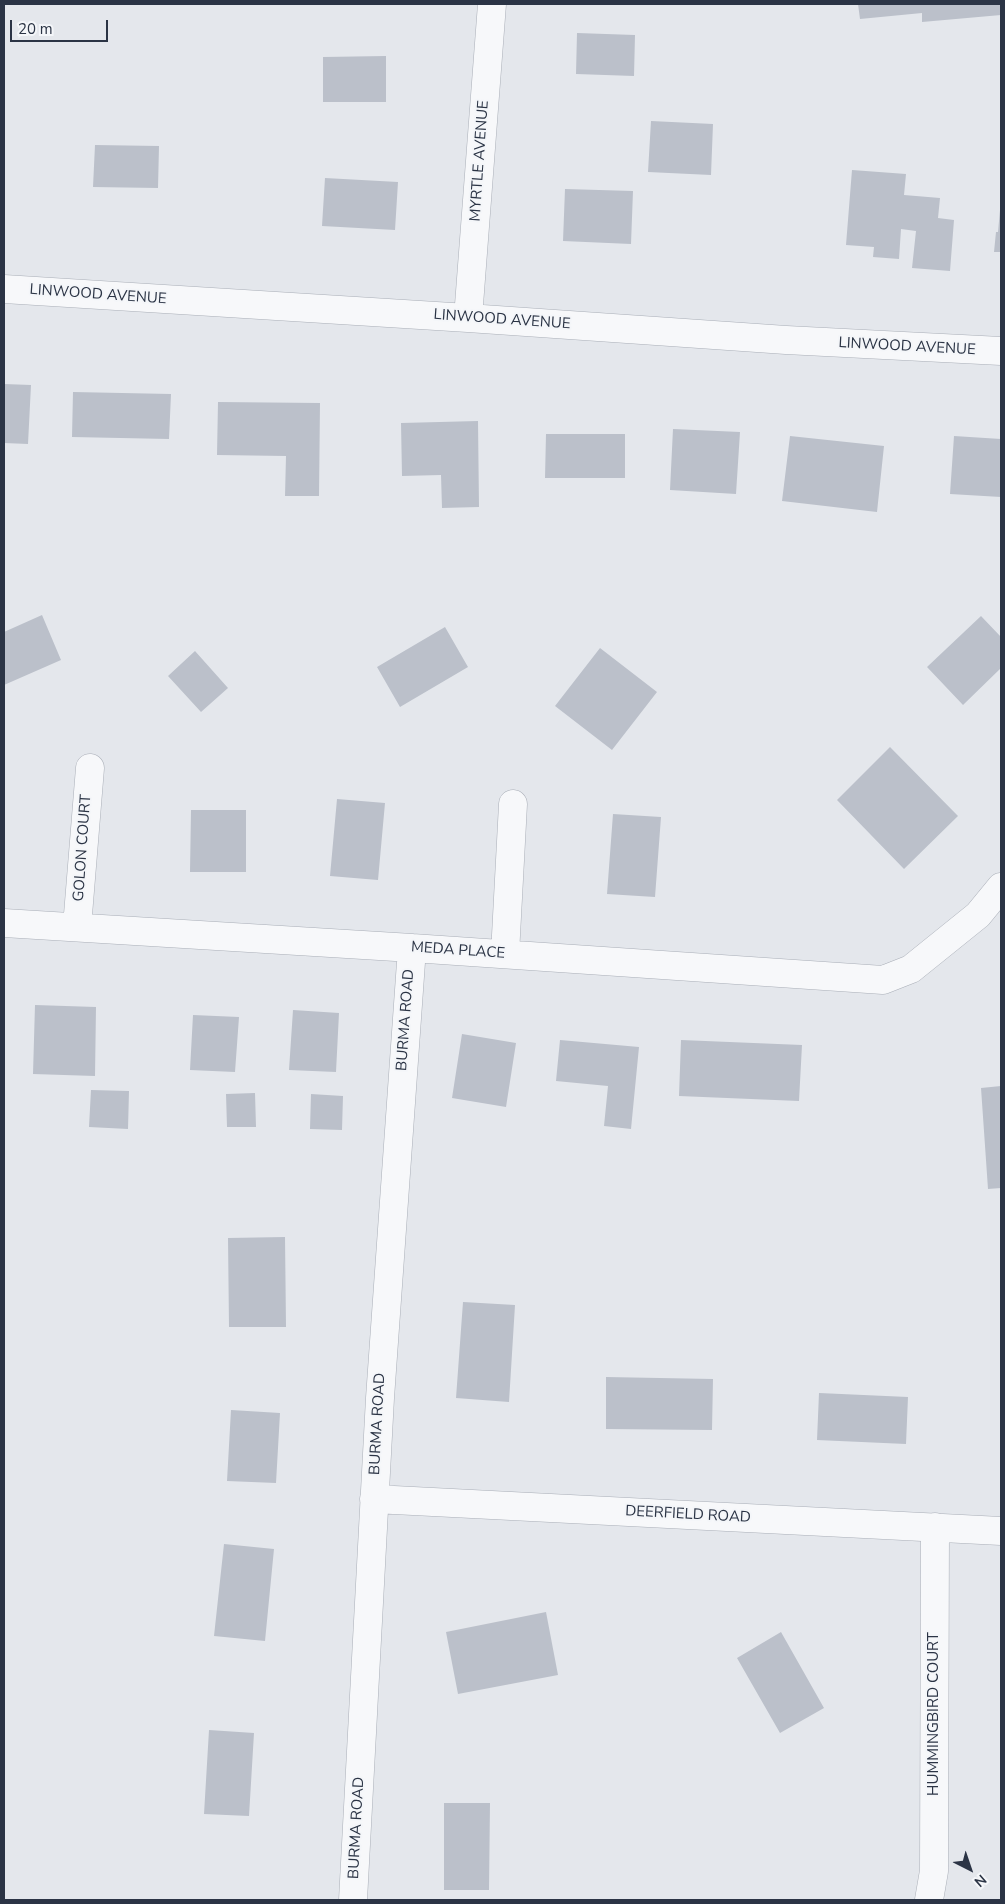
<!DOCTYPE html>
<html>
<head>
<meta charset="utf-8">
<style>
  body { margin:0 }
  #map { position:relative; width:1005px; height:1904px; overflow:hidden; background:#e4e7ec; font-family:"Nunito Sans",sans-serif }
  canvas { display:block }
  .frame { position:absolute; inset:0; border:5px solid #2b3445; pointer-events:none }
  .north { position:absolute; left:945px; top:1844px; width:50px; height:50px; -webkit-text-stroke:4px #f4f6f9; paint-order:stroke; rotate:139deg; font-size:14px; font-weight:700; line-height:20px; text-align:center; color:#2b3445 }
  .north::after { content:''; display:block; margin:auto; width:18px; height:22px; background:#2b3445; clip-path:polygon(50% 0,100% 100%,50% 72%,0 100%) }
  .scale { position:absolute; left:10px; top:20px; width:98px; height:22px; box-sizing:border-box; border:2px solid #2b3445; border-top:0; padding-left:6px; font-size:15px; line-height:18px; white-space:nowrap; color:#2b3445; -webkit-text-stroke:4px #f4f6f9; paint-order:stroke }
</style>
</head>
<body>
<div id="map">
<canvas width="1005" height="1904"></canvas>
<div class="frame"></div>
<div class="north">N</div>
<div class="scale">20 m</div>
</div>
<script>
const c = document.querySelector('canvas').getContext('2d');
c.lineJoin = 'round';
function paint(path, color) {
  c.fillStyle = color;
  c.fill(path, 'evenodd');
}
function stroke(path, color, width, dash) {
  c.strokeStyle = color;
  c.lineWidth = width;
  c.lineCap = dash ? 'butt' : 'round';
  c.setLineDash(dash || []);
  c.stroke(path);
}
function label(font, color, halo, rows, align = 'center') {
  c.font = font + ' "Nunito Sans",sans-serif';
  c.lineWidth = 4;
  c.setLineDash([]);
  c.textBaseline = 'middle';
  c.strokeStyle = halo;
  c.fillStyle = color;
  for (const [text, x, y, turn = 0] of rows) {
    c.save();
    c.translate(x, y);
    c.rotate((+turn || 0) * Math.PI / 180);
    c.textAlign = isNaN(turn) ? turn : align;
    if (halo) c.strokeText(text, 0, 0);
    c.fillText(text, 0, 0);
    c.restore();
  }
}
const building = new Path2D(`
  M 858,4 L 1001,4 L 1001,15 L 922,22 L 922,13 L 860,19 Z
  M 577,33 L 635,35 L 634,76 L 576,74 Z
  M 386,56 L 386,102 L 323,102 L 323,57 Z
  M 651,121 L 713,124 L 711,175 L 648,172 Z
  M 95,145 L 159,146 L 158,188 L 93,187 Z
  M 852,170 L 906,174 L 904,195 L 940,198 L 938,218 L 954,220 L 950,271 L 912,268 L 916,231 L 901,229 L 899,259 L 873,257 L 874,247 L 846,245 Z
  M 325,178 L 398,182 L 395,230 L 322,226 Z
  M 565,189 L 633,191 L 631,244 L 563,241 Z
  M 1000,210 L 1001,210 L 1001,252 L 994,252 L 996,232 L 998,232 Z
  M 4,384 L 31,385 L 28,444 L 4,443 Z
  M 73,392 L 171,394 L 169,439 L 72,437 Z
  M 218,402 L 320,403 L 319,496 L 285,496 L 286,456 L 217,455 Z
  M 478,421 L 479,507 L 442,508 L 441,475 L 402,476 L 401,423 Z
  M 673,429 L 740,432 L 736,494 L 670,490 Z
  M 546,434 L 625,434 L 625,478 L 545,478 Z
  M 790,436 L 884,446 L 877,512 L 782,501 Z
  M 954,436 L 1001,439 L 1001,497 L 950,494 Z
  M 42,615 L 61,660 L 4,685 L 4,632 Z
  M 981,616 L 1001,637 L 1001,668 L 963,705 L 927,667 Z
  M 445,627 L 468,667 L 400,707 L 377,667 Z
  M 600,648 L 657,692 L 612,750 L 555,706 Z
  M 195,651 L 228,688 L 201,712 L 168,676 Z
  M 890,747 L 958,816 L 904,869 L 837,800 Z
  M 337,799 L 385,803 L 378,880 L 330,876 Z
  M 191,810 L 246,810 L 246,872 L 190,872 Z
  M 613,814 L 661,817 L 655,897 L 607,894 Z
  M 35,1005 L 96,1007 L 95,1076 L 33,1074 Z
  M 293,1010 L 339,1013 L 336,1072 L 289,1070 Z
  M 193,1015 L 239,1017 L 235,1072 L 190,1070 Z
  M 462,1034 L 516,1043 L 506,1107 L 452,1098 Z
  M 560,1040 L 639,1047 L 631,1129 L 604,1126 L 608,1086 L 556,1081 Z
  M 681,1040 L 802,1045 L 799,1101 L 679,1096 Z
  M 1001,1086 L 1001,1188 L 988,1189 L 981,1088 Z
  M 91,1090 L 129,1091 L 128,1129 L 89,1127 Z
  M 255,1093 L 256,1127 L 227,1127 L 226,1094 Z
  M 311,1094 L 343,1096 L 342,1130 L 310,1129 Z
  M 285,1237 L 286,1327 L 229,1327 L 228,1238 Z
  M 463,1302 L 515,1305 L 509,1402 L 456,1398 Z
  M 606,1377 L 713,1379 L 712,1430 L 606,1429 Z
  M 819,1393 L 908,1397 L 906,1444 L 817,1440 Z
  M 231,1410 L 280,1413 L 276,1483 L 227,1481 Z
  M 224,1544 L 274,1549 L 265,1641 L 214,1636 Z
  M 546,1612 L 558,1675 L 458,1694 L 446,1632 Z
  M 781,1632 L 824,1708 L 780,1733 L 737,1658 Z
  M 209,1730 L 254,1733 L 249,1816 L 204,1814 Z
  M 444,1803 L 490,1803 L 489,1890 L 444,1890 Z`);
const minor = new Path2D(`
  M 4,289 L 468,318 L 786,340 L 1001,351
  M 468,318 L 492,4
  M 4,923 L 412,948 L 883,980 L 911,969 L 978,915 L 1001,887
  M 77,927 L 90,768
  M 505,954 L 513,804
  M 374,1499 L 1001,1531
  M 353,1900 L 380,1398 L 412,948
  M 929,1900 L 934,1871 L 935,1527`);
const streetNames = [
  ["MYRTLE AVENUE",480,161,-86],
  ["LINWOOD AVENUE",98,295,4],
  ["LINWOOD AVENUE",502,320,4],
  ["LINWOOD AVENUE",907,347,3],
  ["GOLON COURT",83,848,-86],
  ["MEDA PLACE",458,951,4],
  ["BURMA ROAD",406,1020,-86],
  ["BURMA ROAD",378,1424,-87],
  ["DEERFIELD ROAD",688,1515,3],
  ["HUMMINGBIRD COURT",934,1714,-90],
  ["BURMA ROAD",357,1828,-87]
];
paint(building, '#bbc0ca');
stroke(minor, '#a9aeb7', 29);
stroke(minor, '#f7f8fa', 28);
label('15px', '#2b3445', '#f4f6f9', streetNames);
</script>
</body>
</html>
